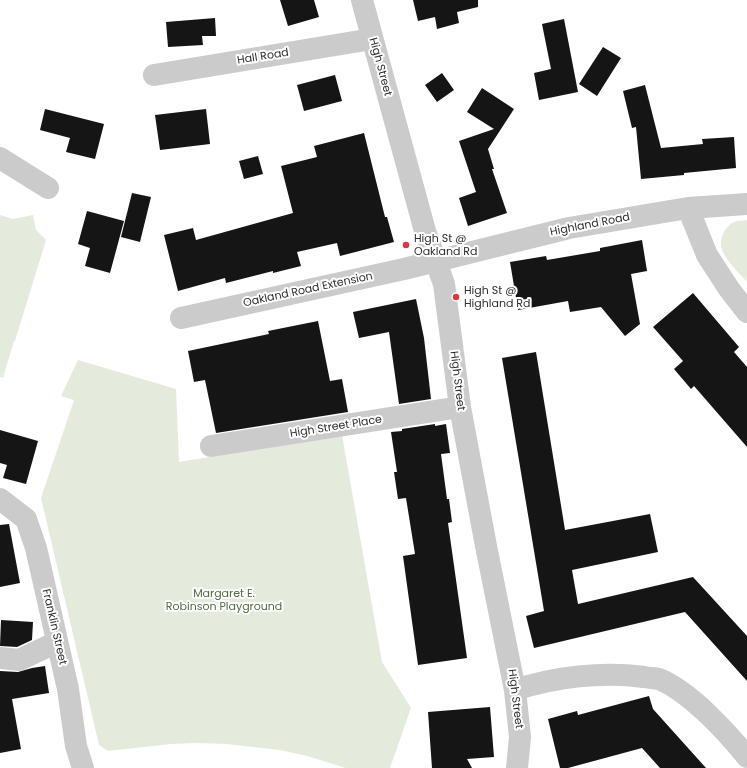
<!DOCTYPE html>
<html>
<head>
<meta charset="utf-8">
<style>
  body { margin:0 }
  canvas { display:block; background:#fff }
</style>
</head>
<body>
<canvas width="747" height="768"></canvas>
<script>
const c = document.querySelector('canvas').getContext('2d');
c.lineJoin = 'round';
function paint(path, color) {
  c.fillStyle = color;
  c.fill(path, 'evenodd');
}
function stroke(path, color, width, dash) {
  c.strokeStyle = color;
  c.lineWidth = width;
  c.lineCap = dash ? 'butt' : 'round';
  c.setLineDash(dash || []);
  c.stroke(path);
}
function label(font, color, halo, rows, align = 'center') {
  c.font = font + ' Poppins,sans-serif';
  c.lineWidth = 4;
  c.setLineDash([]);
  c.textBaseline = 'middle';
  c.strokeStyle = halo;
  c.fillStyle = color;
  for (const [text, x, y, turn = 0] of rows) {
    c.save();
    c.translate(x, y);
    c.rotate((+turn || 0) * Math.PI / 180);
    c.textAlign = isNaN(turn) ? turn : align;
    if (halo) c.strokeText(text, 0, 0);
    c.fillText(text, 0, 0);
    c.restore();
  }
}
const green = new Path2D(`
  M 0,215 L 13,219 L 33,215 L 36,230 L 46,240 L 15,341 L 14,341 L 3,378 L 0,377 Z
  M 747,220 L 747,282 C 740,274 727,262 723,252 C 718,241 723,228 734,222 C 738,220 743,221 747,220 Z
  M 78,360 L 176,389 L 179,462 L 342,435 L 382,662 L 411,708 L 390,768 L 346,768 L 307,756 L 280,750 L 226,744 L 198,743 L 171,744 L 108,751 L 99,745 L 41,498 L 74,400 L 61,396 Z`);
const building = new Path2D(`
  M 280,0 L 314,0 L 319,17 L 288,26 Z
  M 413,0 L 478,0 L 478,7 L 457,12 L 459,23 L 437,29 L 435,17 L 418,21 Z
  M 215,18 L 216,36 L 202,36 L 203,45 L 168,47 L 166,22 Z
  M 564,19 L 578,92 L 539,100 L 534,73 L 551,69 L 542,24 Z
  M 603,47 L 621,58 L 597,96 L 579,84 Z
  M 442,73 L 454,90 L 437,102 L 425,85 Z
  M 335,75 L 342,101 L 304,111 L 297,85 Z
  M 645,85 L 661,148 L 703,144 L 702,139 L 734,137 L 736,168 L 684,173 L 684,175 L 641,179 L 636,127 L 632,128 L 623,91 Z
  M 482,88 L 514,109 L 488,149 L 494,169 L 492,169 L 507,213 L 468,226 L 459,198 L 476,192 L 459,141 L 494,129 L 467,112 Z
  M 45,109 L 104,124 L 95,159 L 66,152 L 70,138 L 40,130 Z
  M 206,109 L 210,144 L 160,150 L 155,115 Z
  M 364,133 L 385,217 L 387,217 L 394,242 L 340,256 L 337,243 L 297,252 L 301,266 L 273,273 L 273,271 L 226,283 L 225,278 L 178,291 L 164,235 L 193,228 L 196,240 L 293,213 L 281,166 L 317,157 L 314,146 Z
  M 258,156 L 263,174 L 244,179 L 239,161 Z
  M 132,193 L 151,197 L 140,242 L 121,237 Z
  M 87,211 L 124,221 L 110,273 L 85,266 L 90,248 L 78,244 Z
  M 642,240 L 647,271 L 631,274 L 640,324 L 625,336 L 601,307 L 570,312 L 568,301 L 518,310 L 510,262 L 546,256 L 547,260 L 600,251 L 600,248 Z
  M 693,293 L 739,347 L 734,352 L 747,367 L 747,447 L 694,386 L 691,389 L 674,369 L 683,361 L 653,327 Z
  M 416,299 L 424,338 L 431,399 L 399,404 L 389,332 L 359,338 L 353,312 Z
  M 318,321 L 330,381 L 342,379 L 348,412 L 216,433 L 205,380 L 194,382 L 188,351 L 269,334 L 268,331 Z
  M 536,352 L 565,530 L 650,514 L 658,552 L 572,570 L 578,604 L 693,577 L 747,636 L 747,681 L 685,612 L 534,648 L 526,616 L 544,611 L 502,358 Z
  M 435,424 L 435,426 L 446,424 L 450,453 L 441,454 L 447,499 L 449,499 L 452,522 L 448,523 L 467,658 L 418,665 L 403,556 L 415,554 L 406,498 L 398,499 L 394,472 L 397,472 L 391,432 L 402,431 L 402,429 Z
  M 0,430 L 38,441 L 26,484 L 3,478 L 7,465 L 0,463 Z
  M 9,524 L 20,583 L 0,587 L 0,525 Z
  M 1,620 L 33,622 L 32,640 L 17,647 L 0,646 Z
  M 45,666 L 49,693 L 12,699 L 21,749 L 0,753 L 0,671 L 18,672 L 32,668 Z
  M 649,696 L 653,709 L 706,768 L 660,768 L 642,748 L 568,768 L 560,768 L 548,719 L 577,711 L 578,715 Z
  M 490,707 L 494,757 L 467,759 L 472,768 L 432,768 L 428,712 Z`);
const minor = new Path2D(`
  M 362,0 L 425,231 L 444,284 L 460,407 L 486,546 L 515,690 L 520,737 L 517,768
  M 154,75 L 372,39
  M 0,158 L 48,188
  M 688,208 L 707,255 L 729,289 L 747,312
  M 181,318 L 404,269 L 569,228 L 688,208 L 747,204
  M 211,446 L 460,407
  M 0,499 L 26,519 L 36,548 L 68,689 L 76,746 L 83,768
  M 0,658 L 19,660 L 57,642
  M 515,690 C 554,677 603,671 644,677 C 649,678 654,678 659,679 C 689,691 727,732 747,757`);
const markers = [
  [406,245,4,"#df3642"],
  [456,297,4,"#df3642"]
];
const streetNames = [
  ["Hall Road",263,57,-9],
  ["High Street",380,67,75],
  ["Highland Road",590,225,-11],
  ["Oakland Road Extension",308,290,-12],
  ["High Street",457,381,83],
  ["High Street Place",336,427,-9],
  ["Franklin Street",54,627,77],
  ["High Street",515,699,83]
];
const poiNames = [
  ["High St @",414,239],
  ["Oakland Rd",414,252],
  ["High St @",464,291],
  ["Highland Rd",464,304]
];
const parkNames = [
  ["Margaret E.",224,594],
  ["Robinson Playground",224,607]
];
paint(green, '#e4ebdc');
paint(building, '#151515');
stroke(minor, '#cbcbcb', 22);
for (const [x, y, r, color] of markers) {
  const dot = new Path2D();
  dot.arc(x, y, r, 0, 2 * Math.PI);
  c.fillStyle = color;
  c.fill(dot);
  stroke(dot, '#fff', 1.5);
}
label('11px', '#2e2e2e', '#fff', streetNames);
label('11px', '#2e2e2e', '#fff', poiNames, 'left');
label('11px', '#51693d', '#fff', parkNames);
</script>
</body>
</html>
